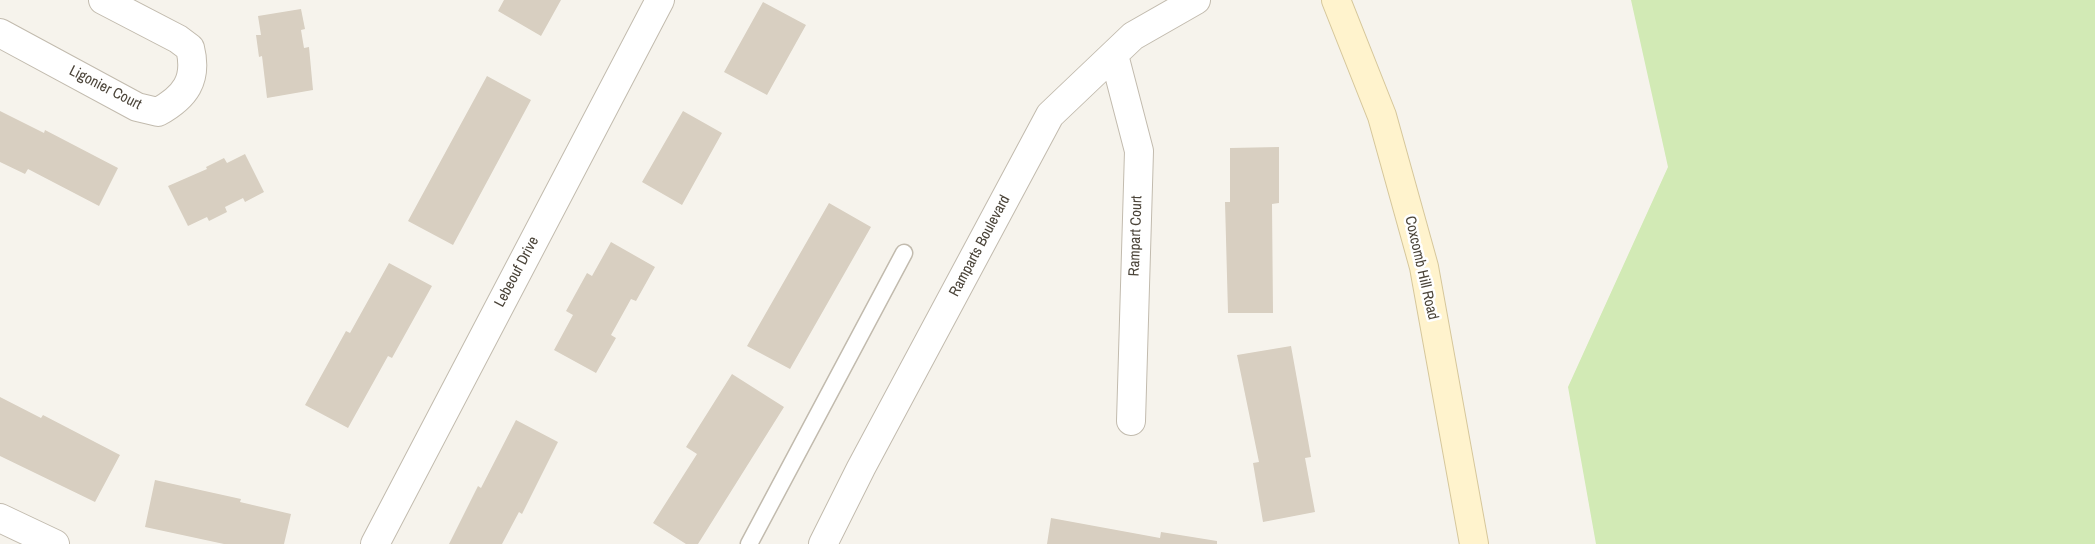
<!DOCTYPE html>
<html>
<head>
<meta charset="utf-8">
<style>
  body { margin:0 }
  canvas { display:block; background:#f6f3ec }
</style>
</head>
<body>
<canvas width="2095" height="544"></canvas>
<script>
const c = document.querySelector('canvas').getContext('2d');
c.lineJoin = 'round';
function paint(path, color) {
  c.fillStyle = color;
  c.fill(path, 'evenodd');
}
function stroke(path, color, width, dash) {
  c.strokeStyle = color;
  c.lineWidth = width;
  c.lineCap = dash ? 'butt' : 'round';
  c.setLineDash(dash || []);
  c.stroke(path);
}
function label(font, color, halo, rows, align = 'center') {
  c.font = font + ' "Archivo Narrow",sans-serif';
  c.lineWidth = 5;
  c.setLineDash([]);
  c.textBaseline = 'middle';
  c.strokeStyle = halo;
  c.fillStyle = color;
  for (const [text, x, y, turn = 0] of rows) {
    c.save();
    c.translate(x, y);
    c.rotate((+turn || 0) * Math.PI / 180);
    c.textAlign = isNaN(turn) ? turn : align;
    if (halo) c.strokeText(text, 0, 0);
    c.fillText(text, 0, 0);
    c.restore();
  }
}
const green = new Path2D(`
  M 1631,0 L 2095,0 L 2095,544 L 1596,544 L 1568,387 L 1668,167 Z`);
const building = new Path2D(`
  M 504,0 L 561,0 L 541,36 L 498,11 Z
  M 763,2 L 806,25 L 767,95 L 724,72 Z
  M 301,9 L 305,29 L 301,30 L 304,48 L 309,47 L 313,90 L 267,98 L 262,56 L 259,57 L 256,35 L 261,35 L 258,16 Z
  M 487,76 L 531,100 L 453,245 L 408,221 Z
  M 0,111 L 44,133 L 45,130 L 118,168 L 99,206 L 28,169 L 25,174 L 0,162 Z
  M 683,111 L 722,133 L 682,205 L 642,182 Z
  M 1279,147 L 1279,203 L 1272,204 L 1273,313 L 1228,313 L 1225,202 L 1230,202 L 1230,148 Z
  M 245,154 L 264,192 L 245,202 L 243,198 L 225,207 L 227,212 L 209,221 L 207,217 L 188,226 L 168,186 L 207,169 L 206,167 L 224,158 L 227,163 Z
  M 829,203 L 871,227 L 790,369 L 747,346 Z
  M 611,242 L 655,267 L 636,301 L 631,299 L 611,335 L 616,338 L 596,373 L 554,350 L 573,315 L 566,311 L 587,273 L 592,276 Z
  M 389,263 L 432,286 L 392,358 L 388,356 L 348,428 L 305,405 L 346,331 L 350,333 Z
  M 1291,346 L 1311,457 L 1305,458 L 1315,512 L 1263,522 L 1253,463 L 1259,462 L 1237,355 Z
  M 732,374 L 784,407 L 698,544 L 686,544 L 653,523 L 697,454 L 686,447 Z
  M 0,397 L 41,418 L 43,415 L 120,455 L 95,502 L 0,456 Z
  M 516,420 L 558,442 L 522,514 L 519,512 L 502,544 L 449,544 L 478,486 L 481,488 Z
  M 155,480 L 241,499 L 240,502 L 291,514 L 284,544 L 224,544 L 145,527 Z
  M 1051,518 L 1160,538 L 1161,532 L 1217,541 L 1217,544 L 1047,544 Z`);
const service = new Path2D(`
  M 749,544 L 904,253`);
const minor = new Path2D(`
  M 0,33 L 137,107 L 158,112 C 185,97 198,80 190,48 L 178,39 L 103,0
  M 1114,55 L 1139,151 L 1131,421
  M 0,518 L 55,544
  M 375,544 L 660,0
  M 823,544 L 861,468 L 1050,115 L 1133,36 L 1196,0`);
const secondary = new Path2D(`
  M 1336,0 L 1382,116 L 1424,267 L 1474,544`);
const streetNames = [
  ["Ligonier Court",105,88,27],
  ["Rampart Court",1136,236,-88],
  ["Ramparts Boulevard",980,246,-62],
  ["Coxcomb Hill Road",1421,268,77],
  ["Lebeouf Drive",517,272,-62]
];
paint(green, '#d2eab5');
paint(building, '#d8cfc1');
stroke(service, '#c2bbae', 19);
stroke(minor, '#c2bbae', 30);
stroke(secondary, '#d6c79b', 30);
stroke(service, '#fff', 16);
stroke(minor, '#fff', 28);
stroke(secondary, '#fff3cd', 28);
label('15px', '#4b4439', '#fff', streetNames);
</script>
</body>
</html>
